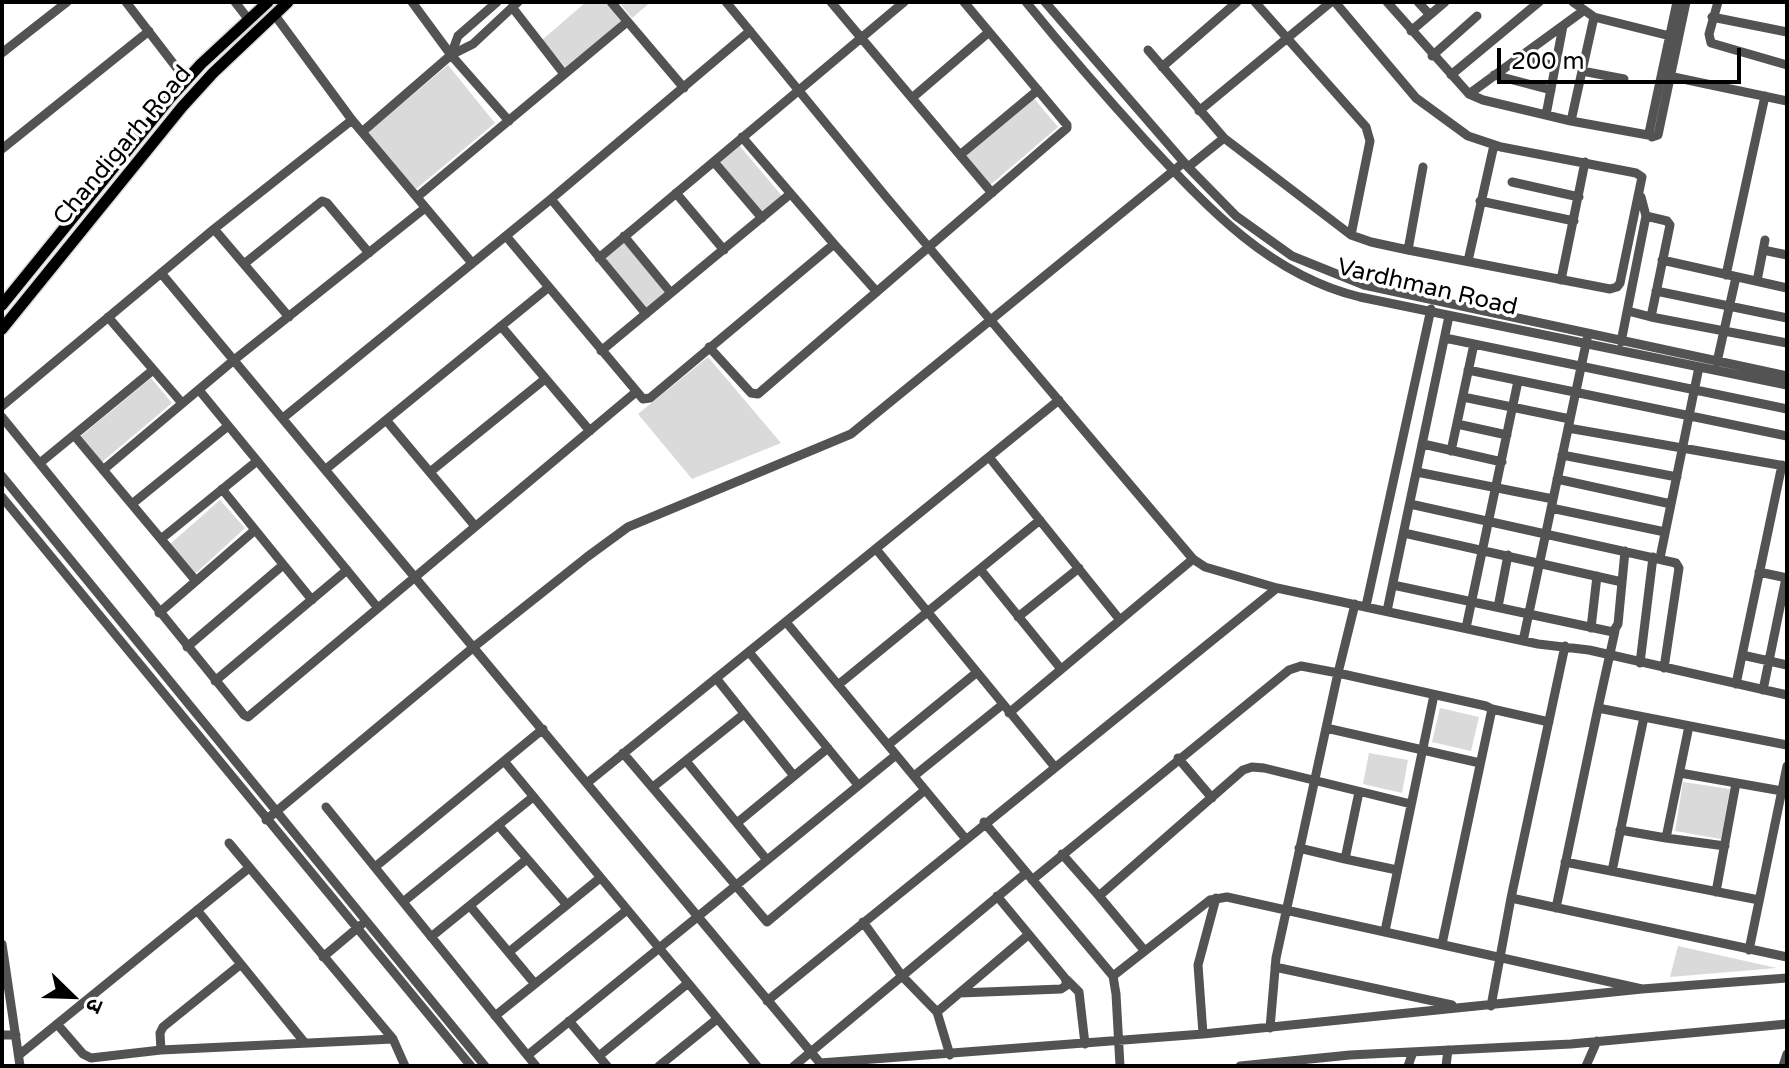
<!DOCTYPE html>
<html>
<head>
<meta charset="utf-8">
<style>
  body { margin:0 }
  #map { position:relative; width:1789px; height:1068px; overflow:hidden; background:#fff; font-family:"Varela Round","Noto Sans Devanagari",sans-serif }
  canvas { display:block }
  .frame { position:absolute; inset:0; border:4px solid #000; pointer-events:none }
  .north { position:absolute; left:32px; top:956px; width:80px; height:80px; -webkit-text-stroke:6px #fff; paint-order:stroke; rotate:113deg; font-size:22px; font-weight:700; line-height:32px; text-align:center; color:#000 }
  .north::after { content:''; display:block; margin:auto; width:28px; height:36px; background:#000; clip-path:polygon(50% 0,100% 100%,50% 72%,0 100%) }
  .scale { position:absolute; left:1497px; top:48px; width:244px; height:36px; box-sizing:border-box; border:4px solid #000; border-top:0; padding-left:10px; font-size:24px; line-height:28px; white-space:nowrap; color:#000; -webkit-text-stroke:6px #fff; paint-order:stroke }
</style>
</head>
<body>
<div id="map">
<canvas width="1789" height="1068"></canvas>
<div class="frame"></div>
<div class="north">उ</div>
<div class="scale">200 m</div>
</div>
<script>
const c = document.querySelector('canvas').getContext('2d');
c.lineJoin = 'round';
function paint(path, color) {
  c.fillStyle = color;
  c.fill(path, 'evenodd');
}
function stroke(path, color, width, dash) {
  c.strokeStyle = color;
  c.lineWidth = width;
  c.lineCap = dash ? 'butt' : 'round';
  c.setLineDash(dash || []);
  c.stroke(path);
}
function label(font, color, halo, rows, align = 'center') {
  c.font = font + ' "Varela Round",sans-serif';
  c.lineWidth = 7;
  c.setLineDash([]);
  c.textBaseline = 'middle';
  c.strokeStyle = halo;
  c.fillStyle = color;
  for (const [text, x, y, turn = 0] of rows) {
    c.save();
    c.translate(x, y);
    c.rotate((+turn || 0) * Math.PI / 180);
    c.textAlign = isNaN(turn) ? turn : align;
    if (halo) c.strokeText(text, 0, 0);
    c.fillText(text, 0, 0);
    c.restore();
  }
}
const green = new Path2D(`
  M 586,2 L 605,2 L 621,21 L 567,69 L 542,40 Z
  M 619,2 L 651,2 L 632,18 Z
  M 448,65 L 495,123 L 416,189 L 368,132 Z
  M 1031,95 L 1058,127 L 989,186 L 962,154 Z
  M 739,145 L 782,196 L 763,213 L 719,162 Z
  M 624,242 L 666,292 L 646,308 L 604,258 Z
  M 708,357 L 781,443 L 692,479 L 638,414 Z
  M 151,378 L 172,403 L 102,462 L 81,436 Z
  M 220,500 L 245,528 L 195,574 L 169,545 Z
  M 1440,708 L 1479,717 L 1471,751 L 1432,742 Z
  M 1369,753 L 1408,760 L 1402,793 L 1363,784 Z
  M 1683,782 L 1730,789 L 1721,839 L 1675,831 Z
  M 1678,946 L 1777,968 L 1670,977 Z`);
const minor = new Path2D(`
  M 126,2 L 186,80
  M 235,2 L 249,20
  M 412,2 L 451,55 L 509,121
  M 611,2 L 684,88
  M 726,2 L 887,198 L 1193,559 L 1205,567 L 1277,588 L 1538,644 L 1589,650 L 1787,695
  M 831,2 L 992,193
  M 1026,2 C 1065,50 1105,96 1146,141 C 1207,207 1269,275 1360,297 L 1787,385
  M 1045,2 L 1188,167 L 1236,216 L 1292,256 L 1364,285 L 1787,376
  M 1255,2 L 1366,127 L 1370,141 L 1351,235
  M 1387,2 L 1469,94 L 1583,11
  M 1418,2 L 1430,15
  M 1573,2 L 1594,17 L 1674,37
  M 1677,2 L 1649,133 L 1652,137 L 1658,135 L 1686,2
  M 1718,2 L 1709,34 L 1711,43 L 1787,65
  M 512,7 L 564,74
  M 274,14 L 352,120 L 472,263
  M 1712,17 L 1787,32
  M 1411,31 L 1445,2
  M 1148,50 L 1224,138 L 1351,235 L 1371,242 L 1408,250 L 1610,289 L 1617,287 L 1620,283 L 1642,177 L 1636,173 L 1501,147 L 1468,136 L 1416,98 L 1335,2
  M 2,53 L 67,2
  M 451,55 L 458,36 L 497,2
  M 1432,56 L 1477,16
  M 1518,58 L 1537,60 L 1555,67
  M 1162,67 L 1237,2
  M 1582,71 L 1624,79
  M 1451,75 L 1539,2
  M 1494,75 L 1551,90
  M 1664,75 L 1787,101
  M 1469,94 L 1483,100 L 1571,121 L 1648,135
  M 912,98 L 989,32
  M 1199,111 L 1331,2
  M 1546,115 L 1563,26
  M 1571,121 L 1594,17
  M 362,132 L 451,55 L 473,44 L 518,2
  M 742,137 L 834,244
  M 2,149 L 149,31
  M 960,155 L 1038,90
  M 714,162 L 762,218
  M 1188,167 L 1224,138
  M 1512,182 L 1579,197
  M 676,193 L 724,250
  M 417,197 L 627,22
  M 551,199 L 646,314
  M 1480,201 L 1574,221
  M 1646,216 L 1667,221 L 1670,225 L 1651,317 L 1787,343
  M 214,229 L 289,317
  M 506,236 L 643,399 L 650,398 L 834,244 L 877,292
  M 624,236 L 671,293
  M 1408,250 L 1423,167
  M 1763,250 L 1787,255
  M 599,258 L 904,2
  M 1662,260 L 1787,288
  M 1468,261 L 1494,145
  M 244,264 L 322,201 L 327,203 L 369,253
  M 161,273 L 820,1063 L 1203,1034 L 1642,989
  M 1726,275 L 1765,96
  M 1561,280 L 1585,162
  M 1757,281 L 1765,240
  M 1656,291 L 1787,318
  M 1628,311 L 1651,317
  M 108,317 L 182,403
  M 501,326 L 590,431
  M 1445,338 L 1787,409
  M 1621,342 L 1646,216 L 1641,197
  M 709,347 L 751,393 L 758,394 L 1067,128 L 1067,125 L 964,2
  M 601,351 L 789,195
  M 1717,362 L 1736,277
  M 1468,370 L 1787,436
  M 199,390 L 378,608
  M 1463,397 L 1570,419
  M 2,406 L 214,229 L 352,120
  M 2,417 L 244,715 L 248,717 L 636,392
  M 283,418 L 551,199 L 750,31
  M 386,420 L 475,526
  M 1457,424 L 1507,435
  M 1568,428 L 1785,466
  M 74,435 L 196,581
  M 1423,444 L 1502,462
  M 1451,451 L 1474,344
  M 1562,455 L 1677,477
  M 989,457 L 1120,620
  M 40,463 L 153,370
  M 326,469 L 549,287
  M 103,470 L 234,360 L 425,208
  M 430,472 L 545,379
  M 1417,472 L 1553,499
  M 2,476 L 485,1066
  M 1557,479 L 1671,504
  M 222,489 L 312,600
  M 2,497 L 471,1066
  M 132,504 L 228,426
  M 1410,504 L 1676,563 L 1679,568 L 1664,668
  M 1551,508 L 1665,532
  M 1404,533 L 1622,582
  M 161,539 L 257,461
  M 876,549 L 1054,766
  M 1660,558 L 1699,367
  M 980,569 L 1061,669
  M 1759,572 L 1787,578
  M 1393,585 L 1613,632 L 1618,624 L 1625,551
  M 1366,606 L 1431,309
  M 1498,607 L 1508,555
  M 1387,611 L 1449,316
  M 159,613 L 255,530
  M 1018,617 L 1079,568
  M 786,622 L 965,838
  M 1466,628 L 1518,381
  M 1591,628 L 1597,576
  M 1523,641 L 1587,339
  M 1565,646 L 1511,898 L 1787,957
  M 187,647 L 283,565
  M 749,652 L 858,785
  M 1742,655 L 1787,665
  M 1640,663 L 1653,557
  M 716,678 L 794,776
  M 215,681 L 347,570
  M 1736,684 L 1782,465
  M 838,685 L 1040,520
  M 1763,690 L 1786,578
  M 1598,708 L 1615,631
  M 1492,709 L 1549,722
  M 1009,713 L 1193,559
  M 1689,726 L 1666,838 L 1725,846
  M 1326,728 L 1480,763
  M 888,745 L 976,673
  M 623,753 L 767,922 L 925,790
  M 1178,758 L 1212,798
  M 504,761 L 757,1066
  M 686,761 L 767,860
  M 1680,773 L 1782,791
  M 914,776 L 1002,705
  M 587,783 L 1059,400
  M 653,787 L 744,714
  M 1359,792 L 1345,859 L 1397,870
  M 326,807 L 536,1066
  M 266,820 L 475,646 L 587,557 L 628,527 L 851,434 L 1183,163
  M 984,822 L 1113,976 L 1116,994 L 1120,1066
  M 737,823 L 828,748
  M 498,825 L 567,905
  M 1620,830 L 1666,838
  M 1299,848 L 1345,859
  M 1062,854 L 1099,896
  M 1565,862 L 1759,900
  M 375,867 L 543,729
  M 1612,871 L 1644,717
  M 1032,880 L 1289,670 L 1301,666 L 1338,673 L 1355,604
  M 1716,892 L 1736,783
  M 403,902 L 533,797
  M 470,906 L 535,984
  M 1556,908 L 1598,708 L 1787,745
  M 197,910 L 305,1043
  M 863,922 L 902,976 L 937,1012 L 1028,935
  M 1385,931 L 1434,695
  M 431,937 L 527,859
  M 2,944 L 20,1066
  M 1144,950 L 1099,896 L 1243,770 L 1252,767 L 1264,768 L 1411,804
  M 1749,950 L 1787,766
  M 509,952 L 600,878
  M 323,957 L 361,925
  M 1275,967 L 1452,1005
  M 1113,976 L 1210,900 L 1227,897 L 1642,989 L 1787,978
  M 1067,980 L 1079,992 L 1085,1044
  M 960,993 L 1061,989 L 1067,985 L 1065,978 L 997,896
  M 767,1001 L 1277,588
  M 1491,1006 L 1511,898
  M 937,1012 L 950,1055
  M 495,1016 L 627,910
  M 569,1021 L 607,1066
  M 57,1024 L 83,1054 L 91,1058 L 161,1050 L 393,1039 L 229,843
  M 1270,1028 L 1276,958 L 1338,673 L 1486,706 L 1492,709 L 1442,944
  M 1203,1034 L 1198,965 L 1216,898
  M 2,1035 L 16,1035
  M 393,1039 L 405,1066
  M 161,1050 L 160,1033 L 163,1027 L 241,964
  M 19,1055 L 249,868
  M 528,1055 L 896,755
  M 599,1056 L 687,984
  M 659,1066 L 717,1019
  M 794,1066 L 1026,873
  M 1240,1066 L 1350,1055 L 1571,1044 L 1787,1024
  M 1408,1066 L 1413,1052
  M 1446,1066 L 1448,1050
  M 1586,1066 L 1597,1041
  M 1783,1066 L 1787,1054`);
const major = new Path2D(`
  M 2,305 L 170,98 L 201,64 L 268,2
  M 2,329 L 182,107 L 213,73 L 288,2`);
const streetNames = [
  ["Chandigarh Road",123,146,-50],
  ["Vardhman Road",1427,288,13]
];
paint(green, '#dadada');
stroke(major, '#dbdbdb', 14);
stroke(minor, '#535353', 9);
stroke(major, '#000', 11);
label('24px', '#000', '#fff', streetNames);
</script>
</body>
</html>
